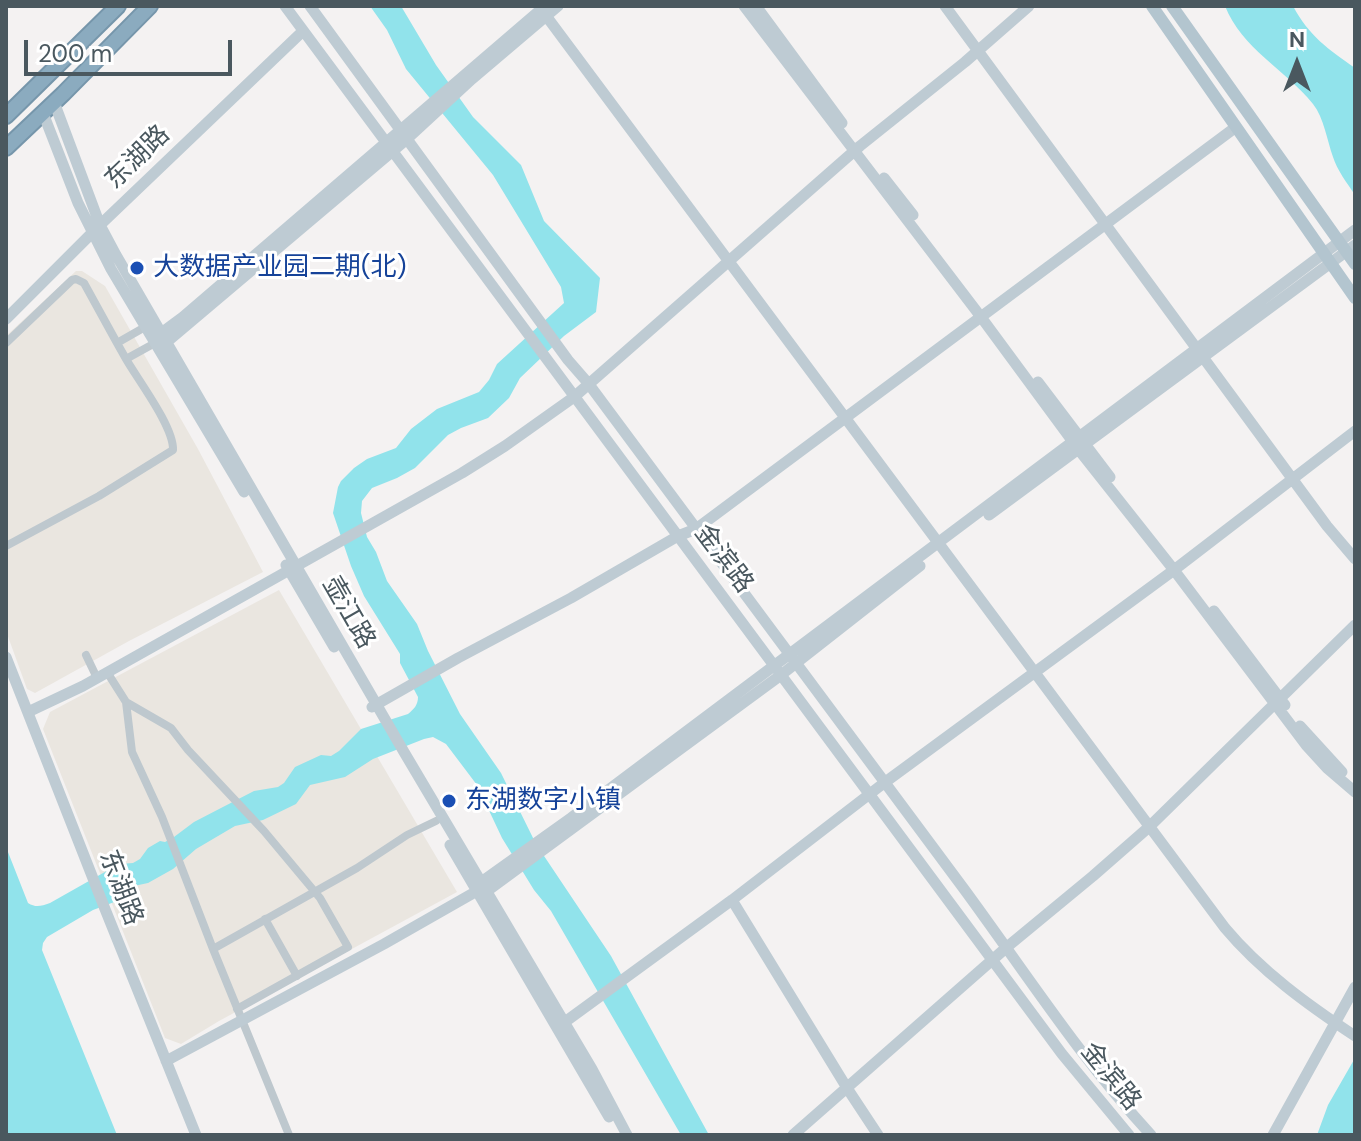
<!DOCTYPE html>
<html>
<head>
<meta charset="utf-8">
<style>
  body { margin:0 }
  #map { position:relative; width:1361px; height:1141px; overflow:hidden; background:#f4f2f2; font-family:"DM Sans",sans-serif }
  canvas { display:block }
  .frame { position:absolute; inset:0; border:8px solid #4a585f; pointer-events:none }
  .north { position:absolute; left:1257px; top:24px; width:80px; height:80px; -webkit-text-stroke:6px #fff; paint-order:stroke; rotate:0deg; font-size:22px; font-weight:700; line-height:32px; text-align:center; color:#4a585f }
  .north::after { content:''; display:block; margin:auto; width:28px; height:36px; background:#4a585f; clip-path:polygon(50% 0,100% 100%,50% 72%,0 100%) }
  .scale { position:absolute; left:24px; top:40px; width:208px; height:36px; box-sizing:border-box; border:4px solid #4a585f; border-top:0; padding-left:10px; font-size:24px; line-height:28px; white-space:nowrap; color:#4a585f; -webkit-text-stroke:6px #fff; paint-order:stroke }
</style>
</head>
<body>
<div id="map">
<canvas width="1361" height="1141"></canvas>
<div class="frame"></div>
<div class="north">N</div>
<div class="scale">200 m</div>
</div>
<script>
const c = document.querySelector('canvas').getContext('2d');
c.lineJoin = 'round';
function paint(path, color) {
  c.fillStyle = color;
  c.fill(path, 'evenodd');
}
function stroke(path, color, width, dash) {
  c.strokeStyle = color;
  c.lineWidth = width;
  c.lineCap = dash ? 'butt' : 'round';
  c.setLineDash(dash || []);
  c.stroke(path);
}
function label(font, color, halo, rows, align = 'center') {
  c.font = font + ' "DM Sans","Noto Sans SC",sans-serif';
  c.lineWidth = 6;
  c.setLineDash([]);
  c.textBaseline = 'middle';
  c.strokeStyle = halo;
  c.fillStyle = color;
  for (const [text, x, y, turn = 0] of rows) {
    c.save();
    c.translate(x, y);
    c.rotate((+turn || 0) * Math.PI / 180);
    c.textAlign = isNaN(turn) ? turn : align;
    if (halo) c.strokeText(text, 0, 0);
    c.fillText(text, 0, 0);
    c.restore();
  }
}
const commercial = new Path2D(`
  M 76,271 L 82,271 L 105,286 L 198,449 L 263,572 L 129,641 L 35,693 L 27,689 L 6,631 L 6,336 Z
  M 279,590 L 457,892 L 219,1021 L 181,1044 L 165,1038 L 43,729 L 50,712 Z`);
const water = new Path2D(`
  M 370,6 L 401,6 L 436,65 L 473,117 L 521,165 L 544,221 L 600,278 L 596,312 L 564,336 L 520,378 L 509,398 L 488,418 L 461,428 L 448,435 L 415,468 L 397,478 L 372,488 L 362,501 L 361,513 L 367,537 L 376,552 L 387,581 L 417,624 L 428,651 L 460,714 L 501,773 L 536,844 L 611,956 L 709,1135 L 681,1135 L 551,911 L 534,890 L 502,838 L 477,785 L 446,744 L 433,737 L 424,739 L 373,759 L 345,777 L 310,785 L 296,804 L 263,820 L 235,826 L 196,849 L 173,869 L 148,883 L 134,886 L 117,901 L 93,910 L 47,937 L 43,943 L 42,950 L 117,1135 L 6,1135 L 6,847 L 28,903 C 36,908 41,906 50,903 L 119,864 L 133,863 L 140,859 L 148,848 L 160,841 L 165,842 L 174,837 L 194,822 L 221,808 L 254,791 L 278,787 L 284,783 L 295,767 L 321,755 L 331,756 L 339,751 L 361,729 L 408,714 C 414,709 418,705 418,697 L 400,663 L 400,654 L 364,596 L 351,566 L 333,513 L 338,487 L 341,481 L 354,468 L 367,459 L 396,448 L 411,429 L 437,409 L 479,392 L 489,380 L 497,364 L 564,303 L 561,287 L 493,175 L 406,69 L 387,30 Z
  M 1225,6 L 1293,6 C 1309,36 1328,49 1355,68 L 1355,195 C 1347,183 1337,170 1333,157 C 1327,140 1324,118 1313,104 C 1285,69 1242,49 1225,6 Z
  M 1355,1058 L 1355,1135 L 1317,1135 L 1328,1105 Z`);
const street = new Path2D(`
  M 145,327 L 117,343 L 126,359 L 155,343
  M 6,343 L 72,280 L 76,279 L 84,283 L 117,343
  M 6,546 L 99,496 L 173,450 C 174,427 138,380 126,359
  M 86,655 L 97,678
  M 107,672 L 126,702 L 132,752 L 162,817 L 213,949 L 289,1135
  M 126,702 L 171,728 L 188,750 L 264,831 L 320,898 L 348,947 L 237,1009
  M 265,919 L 297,976
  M 213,949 L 357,868 L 407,835 L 436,821`);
const secondary = new Path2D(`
  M 285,6 L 1062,1054 L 1129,1135
  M 310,6 L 568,360 L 588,383 C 713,552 838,721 964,889 C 1025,972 1081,1059 1151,1135
  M 744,6 L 981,317 L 1079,450 L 1174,570 L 1306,745 L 1327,768 L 1355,792
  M 756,6 L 842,123
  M 945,6 L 1327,526 L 1355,559
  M 541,9 L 1225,928 C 1261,971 1308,1005 1355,1036
  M 54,102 L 100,225 L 116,255 L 404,752 L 592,1069 L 627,1135
  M 43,113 L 78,203 L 111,269 L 244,492
  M 884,178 L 913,215
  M 6,319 L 100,225 L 303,31
  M 156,337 L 183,317 L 545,6
  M 162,346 L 407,139 L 472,79 L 558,6
  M 1038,382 L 1110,477
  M 989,515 L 1355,245
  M 286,565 L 334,647
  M 1214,611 L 1285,705
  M 6,657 L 105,909 L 196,1135
  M 372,707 L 458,658 L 571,598 L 678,536 L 696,529 L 1236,127
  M 28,712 L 83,686 L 462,473 L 505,446 L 574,397 L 860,146 L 965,62 L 1029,6
  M 1300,726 L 1342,772
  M 450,845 L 609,1117
  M 477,885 L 571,818 L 1355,230
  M 483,894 L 781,675 L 920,566
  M 732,900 L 847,1088 L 878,1135
  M 558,1027 L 732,900 L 884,783 L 1174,570 L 1355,431
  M 166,1061 L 384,944 L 477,891
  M 793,1135 L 1007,947 L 1093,876 L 1149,827 L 1355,625
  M 1273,1135 L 1355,987`);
const primary = new Path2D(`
  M 1152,6 L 1355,298
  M 1172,6 L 1355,264`);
const highway = new Path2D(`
  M 6,116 L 118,6
  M 6,148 L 63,94 L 150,6`);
const markers = [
  [137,268,8,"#1a4fb4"],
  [449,801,8,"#1a4fb4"]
];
const streetNames = [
  ["东湖路",138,158,-44],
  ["金滨路",723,559,53],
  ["壶江路",348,613,60],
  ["东湖路",120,888,69],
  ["金滨路",1110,1077,51]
];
const transitNames = [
  ["大数据产业园二期(北)",153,268],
  ["东湖数字小镇",465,801]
];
paint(commercial, '#eae6e0');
paint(water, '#91e3eb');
stroke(highway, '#7696ab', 18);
stroke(street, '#bec8ce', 8);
stroke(secondary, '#becbd3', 11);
stroke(primary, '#b3c5cf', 12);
stroke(highway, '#8babbf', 14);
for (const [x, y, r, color] of markers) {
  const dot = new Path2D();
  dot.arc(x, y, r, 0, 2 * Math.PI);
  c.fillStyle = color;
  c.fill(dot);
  stroke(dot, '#fff', 3);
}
label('26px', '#4a585f', '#fff', streetNames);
label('26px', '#164399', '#fff', transitNames, 'left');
</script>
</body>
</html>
